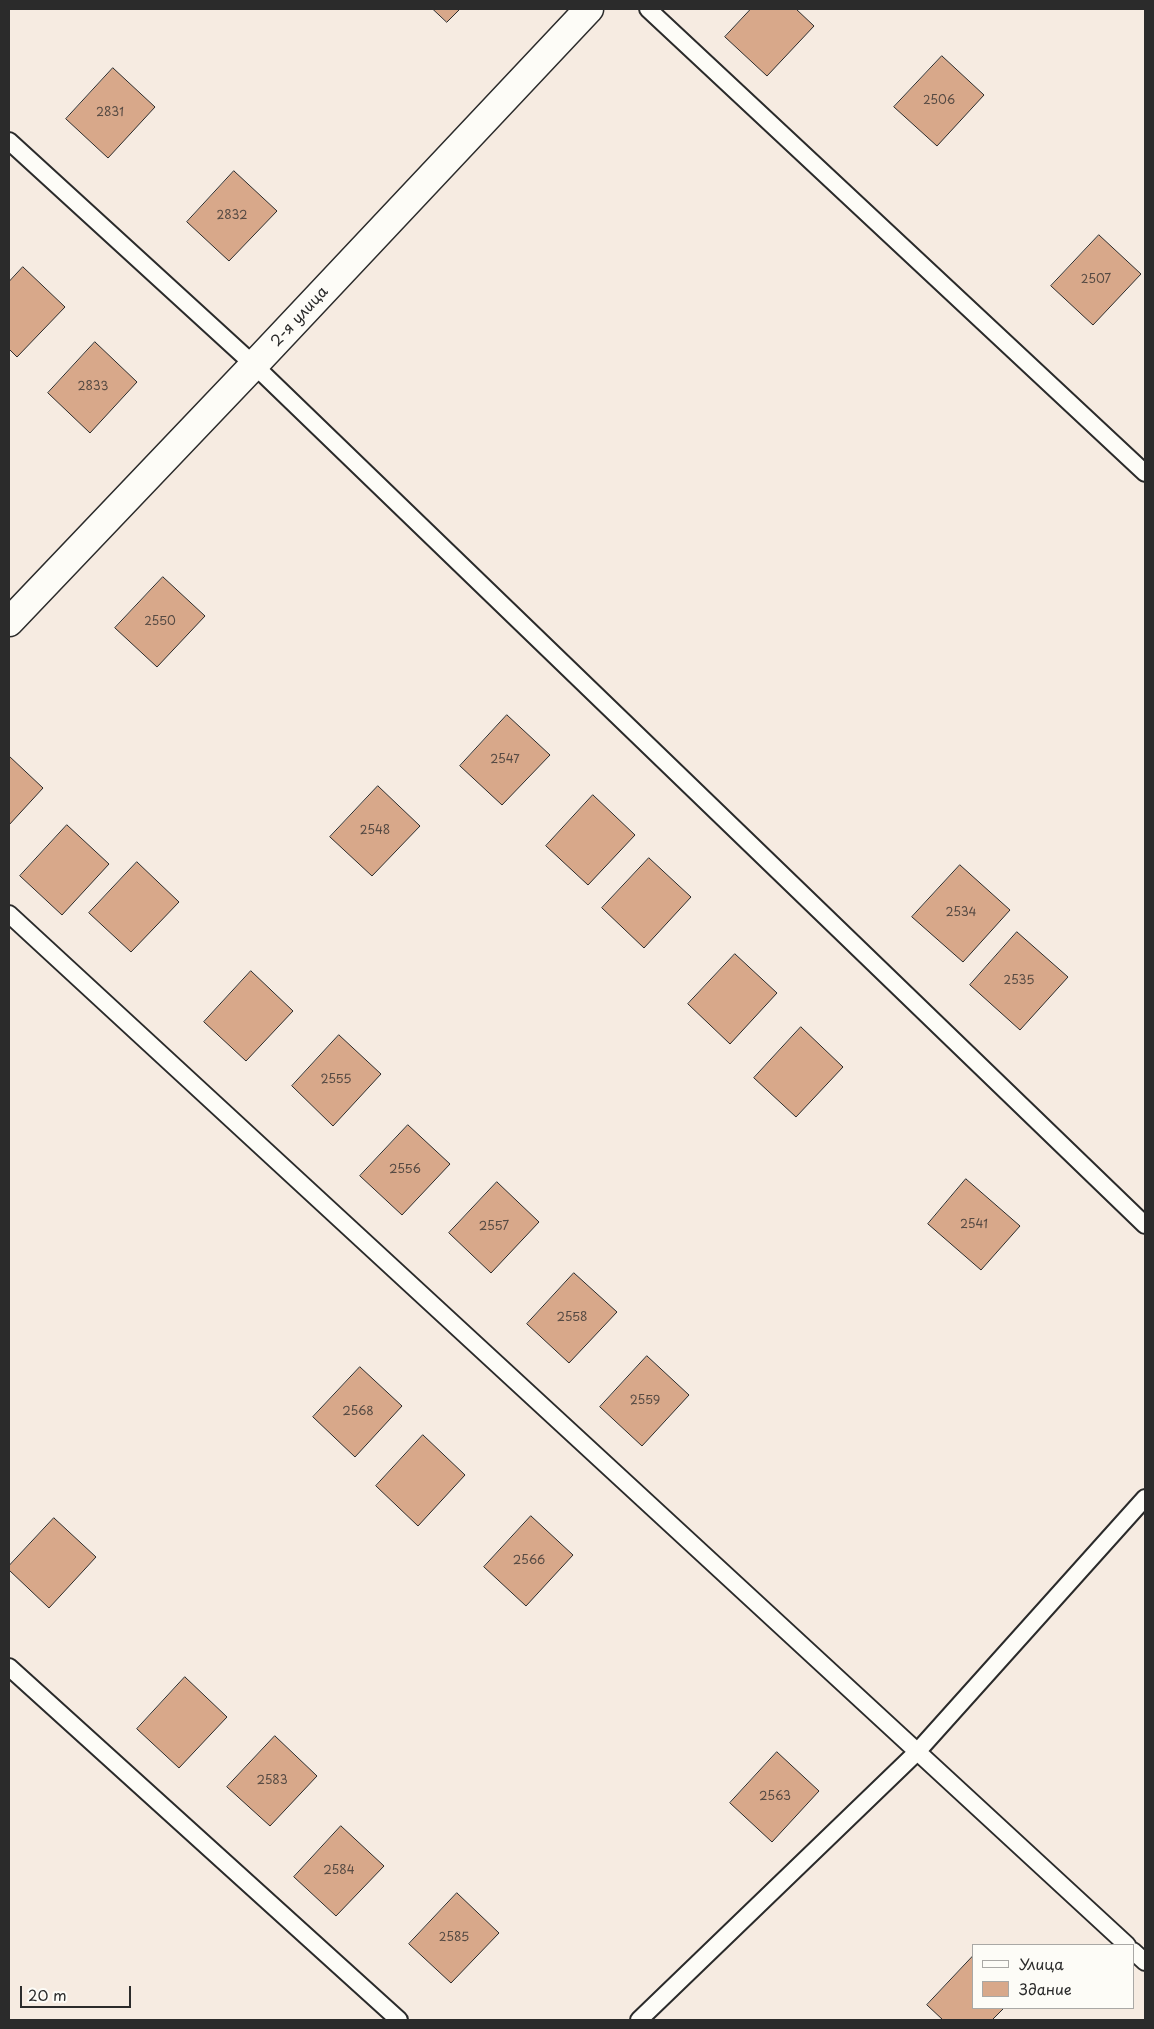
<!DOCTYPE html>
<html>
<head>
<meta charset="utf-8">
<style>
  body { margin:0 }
  #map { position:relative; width:1154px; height:2029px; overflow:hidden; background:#f6ebe1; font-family:"Playpen Sans",sans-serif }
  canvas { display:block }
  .frame { position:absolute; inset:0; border:10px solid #2b2b2b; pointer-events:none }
  .legend { position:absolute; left:972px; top:1944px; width:162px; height:65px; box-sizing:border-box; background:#fdfcf7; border:1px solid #a9a8a5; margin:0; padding:6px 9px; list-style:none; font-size:15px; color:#2b2b2b }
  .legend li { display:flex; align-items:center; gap:10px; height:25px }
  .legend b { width:25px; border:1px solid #a9a8a5 }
  .scale { position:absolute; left:20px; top:1986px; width:111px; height:22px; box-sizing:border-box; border:2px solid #2b2b2b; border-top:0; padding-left:6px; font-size:15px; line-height:18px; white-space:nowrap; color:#2b2b2b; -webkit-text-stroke:4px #fdfcf7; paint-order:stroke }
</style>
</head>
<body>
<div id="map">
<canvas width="1154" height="2029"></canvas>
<div class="frame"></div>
<ul class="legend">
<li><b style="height:6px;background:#fdfcf7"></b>Улица</li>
<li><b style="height:14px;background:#d8a88a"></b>Здание</li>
</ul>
<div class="scale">20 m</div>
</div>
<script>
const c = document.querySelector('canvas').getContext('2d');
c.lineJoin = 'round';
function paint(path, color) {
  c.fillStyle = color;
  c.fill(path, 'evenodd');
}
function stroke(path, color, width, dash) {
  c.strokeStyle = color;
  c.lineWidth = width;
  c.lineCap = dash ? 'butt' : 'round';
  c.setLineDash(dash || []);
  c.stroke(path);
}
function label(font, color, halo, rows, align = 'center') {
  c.font = font + ' "Playpen Sans",sans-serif';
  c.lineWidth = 4;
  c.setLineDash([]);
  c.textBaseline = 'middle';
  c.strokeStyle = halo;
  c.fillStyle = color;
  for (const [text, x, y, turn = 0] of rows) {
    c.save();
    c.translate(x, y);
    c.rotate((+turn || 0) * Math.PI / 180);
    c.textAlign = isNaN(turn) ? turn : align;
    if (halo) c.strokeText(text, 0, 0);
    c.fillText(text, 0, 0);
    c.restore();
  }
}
const building = new Path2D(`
  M 433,9 L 460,9 L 447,22 Z
  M 751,9 L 796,9 L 814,26 L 767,76 L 725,37 Z
  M 942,56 L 984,95 L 937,146 L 894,107 Z
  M 113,68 L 155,107 L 108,158 L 66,119 Z
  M 234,171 L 277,211 L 229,261 L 187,222 Z
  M 1099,235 L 1141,274 L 1093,325 L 1051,286 Z
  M 23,267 L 65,307 L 17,357 L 9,349 L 9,282 Z
  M 95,342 L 137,382 L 90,433 L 48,393 Z
  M 163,577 L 205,616 L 157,667 L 115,628 Z
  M 507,715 L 550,755 L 502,805 L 460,766 Z
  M 9,756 L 43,788 L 9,825 Z
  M 378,786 L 420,826 L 372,876 L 330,837 Z
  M 593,795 L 635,835 L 588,885 L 546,846 Z
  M 67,825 L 109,864 L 62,915 L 20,876 Z
  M 649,858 L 691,897 L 644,948 L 602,908 Z
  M 137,862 L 179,902 L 131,952 L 89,913 Z
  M 960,865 L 1010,910 L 963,962 L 912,917 Z
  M 1017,932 L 1068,977 L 1020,1030 L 970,985 Z
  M 735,954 L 777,993 L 730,1044 L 688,1004 Z
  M 251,971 L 293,1011 L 246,1061 L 204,1022 Z
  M 801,1027 L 843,1067 L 796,1117 L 754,1078 Z
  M 339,1035 L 381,1074 L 333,1126 L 292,1086 Z
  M 408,1125 L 450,1164 L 402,1215 L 360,1176 Z
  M 966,1179 L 1020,1226 L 981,1270 L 928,1224 Z
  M 497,1182 L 539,1222 L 491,1273 L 449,1233 Z
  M 574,1273 L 617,1312 L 569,1363 L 527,1324 Z
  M 647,1356 L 689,1395 L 642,1446 L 600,1407 Z
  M 360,1367 L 402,1406 L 355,1457 L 313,1417 Z
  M 423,1435 L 465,1475 L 418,1526 L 376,1486 Z
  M 531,1516 L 573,1555 L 526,1606 L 484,1567 Z
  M 54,1518 L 96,1557 L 49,1608 L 9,1570 L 9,1566 Z
  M 185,1677 L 227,1717 L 179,1768 L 137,1729 Z
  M 275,1736 L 317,1776 L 270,1826 L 227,1787 Z
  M 777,1752 L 819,1791 L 772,1842 L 730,1803 Z
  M 341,1826 L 384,1866 L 336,1916 L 294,1877 Z
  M 457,1893 L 499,1933 L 451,1983 L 409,1944 Z
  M 973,1956 L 973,2008 L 1004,2008 L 992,2020 L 943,2020 L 927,2005 Z`);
const service = new Path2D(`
  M 648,9 L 1145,473
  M 9,141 L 254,365 L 1145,1225
  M 9,914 L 1127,1945
  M 9,1667 L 399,2020
  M 1133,1951 L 1145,1962
  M 639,2020 L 917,1752 L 1145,1498`);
const minor = new Path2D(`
  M 9,622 L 254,365 L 589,9`);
const numberNames = [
  ["2506",939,101],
  ["2831",110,113],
  ["2832",232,216],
  ["2507",1096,280],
  ["2833",93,387],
  ["2550",160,622],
  ["2547",505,760],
  ["2548",375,831],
  ["2534",961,913],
  ["2535",1019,981],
  ["2555",336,1080],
  ["2556",405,1170],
  ["2541",974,1225],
  ["2557",494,1227],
  ["2558",572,1318],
  ["2559",645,1401],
  ["2568",358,1412],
  ["2566",529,1561],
  ["2583",272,1781],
  ["2563",775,1797],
  ["2584",339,1871],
  ["2585",454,1938]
];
const streetNames = [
  ["2-я улица",300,317,-47]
];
paint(building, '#d8a88a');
stroke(building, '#2b2b2b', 1);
stroke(service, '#2b2b2b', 20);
stroke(minor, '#2b2b2b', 31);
stroke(service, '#fdfcf7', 16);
stroke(minor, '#fdfcf7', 28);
label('12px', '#564a43', null, numberNames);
label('15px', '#2b2b2b', '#fdfcf7', streetNames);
</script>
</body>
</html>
